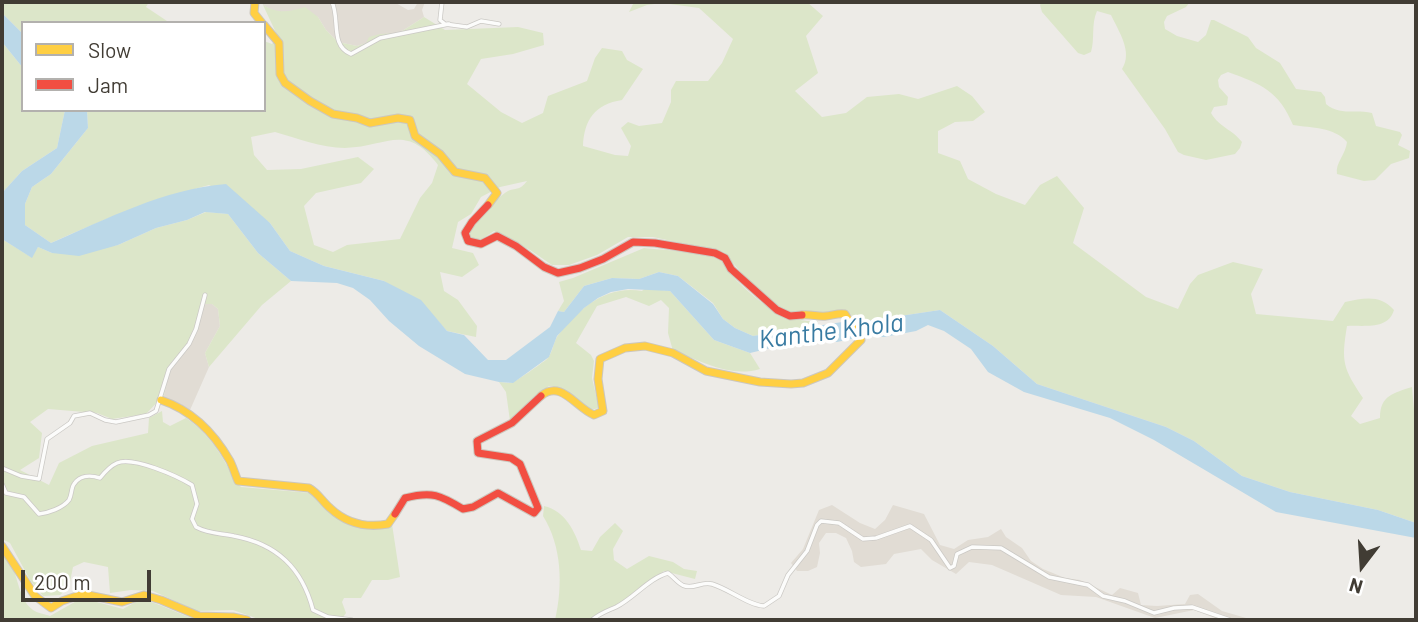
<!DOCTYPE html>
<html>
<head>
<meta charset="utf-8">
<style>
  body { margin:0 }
  #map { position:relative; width:1418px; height:622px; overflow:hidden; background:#edebe7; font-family:Barlow,sans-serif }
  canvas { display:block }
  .frame { position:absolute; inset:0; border:4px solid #413c34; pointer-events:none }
  .legend { position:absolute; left:21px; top:21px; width:245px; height:91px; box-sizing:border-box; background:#fff; border:2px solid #b3b1ae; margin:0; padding:9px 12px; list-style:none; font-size:21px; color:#413c34 }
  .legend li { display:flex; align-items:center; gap:14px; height:35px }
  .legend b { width:35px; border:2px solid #b3b1ae }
  .north { position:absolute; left:1327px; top:531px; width:70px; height:70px; -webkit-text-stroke:5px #fff; paint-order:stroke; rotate:197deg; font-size:19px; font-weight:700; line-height:28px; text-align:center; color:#413c34 }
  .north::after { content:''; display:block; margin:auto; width:24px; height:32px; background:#413c34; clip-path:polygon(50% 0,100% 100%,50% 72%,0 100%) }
  .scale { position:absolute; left:21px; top:570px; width:130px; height:32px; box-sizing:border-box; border:4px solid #413c34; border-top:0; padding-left:9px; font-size:21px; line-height:24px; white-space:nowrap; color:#413c34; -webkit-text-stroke:5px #fff; paint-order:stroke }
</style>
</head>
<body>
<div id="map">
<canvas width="1418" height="622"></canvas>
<div class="frame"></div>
<ul class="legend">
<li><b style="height:9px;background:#ffcf43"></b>Slow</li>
<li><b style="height:9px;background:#f24e42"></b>Jam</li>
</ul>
<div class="north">N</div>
<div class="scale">200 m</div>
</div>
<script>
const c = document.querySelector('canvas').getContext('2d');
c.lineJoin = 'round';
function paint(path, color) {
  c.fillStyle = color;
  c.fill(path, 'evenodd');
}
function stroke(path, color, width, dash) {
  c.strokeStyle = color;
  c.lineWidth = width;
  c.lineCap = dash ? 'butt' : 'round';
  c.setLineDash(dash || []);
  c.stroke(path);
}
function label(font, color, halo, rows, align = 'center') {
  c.font = font + ' Barlow,sans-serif';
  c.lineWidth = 7;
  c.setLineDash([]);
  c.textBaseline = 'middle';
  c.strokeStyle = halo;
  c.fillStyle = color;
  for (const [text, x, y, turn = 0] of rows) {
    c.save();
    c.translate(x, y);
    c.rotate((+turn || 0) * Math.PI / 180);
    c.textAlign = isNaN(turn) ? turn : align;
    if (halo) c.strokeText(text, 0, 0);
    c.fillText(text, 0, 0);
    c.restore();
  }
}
const residential = new Path2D(`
  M 262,2 L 394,2 L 408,10 L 414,9 L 418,2 L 425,2 L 422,10 L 424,17 L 399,33 L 357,46 L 338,42 L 326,30 L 318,17 L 273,11 L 263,5 Z
  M 204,304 L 212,304 L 218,309 L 220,326 L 205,353 L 209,367 L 190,410 L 181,404 L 165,399 L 164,395 L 170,370 Z
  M 832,505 L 860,523 L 875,529 L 885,520 L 893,505 L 924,514 L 940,545 L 954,549 L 968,540 L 988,537 L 1001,529 L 1006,537 L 1022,548 L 1031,561 L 1043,569 L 1065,578 L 1080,580 L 1112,595 L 1120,588 L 1138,593 L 1141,605 L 1157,606 L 1185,604 L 1190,595 L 1198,594 L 1222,611 L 1253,620 L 1220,620 L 1194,610 L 1155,618 L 1096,597 L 1061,595 L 992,565 L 969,562 L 956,574 L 932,560 L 921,549 L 894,554 L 886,564 L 861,567 L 854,562 L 852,551 L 846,538 L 836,533 L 826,533 L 819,543 L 820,553 L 817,567 L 808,571 L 797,571 L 791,563 L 803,549 L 819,510 Z`);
const green = new Path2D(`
  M 2,2 L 149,2 L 146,7 L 170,23 L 23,23 L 23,34 L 2,13 Z
  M 634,2 L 807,2 L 823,16 L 806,36 L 818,73 L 795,91 L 822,117 L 846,113 L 867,97 L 899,94 L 918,99 L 957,86 L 972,96 L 985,112 L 973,121 L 955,122 L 938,131 L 938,153 L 960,161 L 968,179 L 996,194 L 1025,205 L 1040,185 L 1057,176 L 1084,208 L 1073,243 L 1146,297 L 1178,309 L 1190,284 L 1198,275 L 1233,262 L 1263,269 L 1251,294 L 1256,314 L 1333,321 L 1345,302 C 1364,298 1380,294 1394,310 C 1388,330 1365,325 1347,326 C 1341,362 1343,368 1363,398 L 1351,416 L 1360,424 L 1380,418 C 1380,395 1394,393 1412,387 L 1416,432 L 1416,523 L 1378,510 L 1290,492 L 1242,476 L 1194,441 L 1166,427 L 1037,384 L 993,346 L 940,310 L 860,322 C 854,319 852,315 847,312 C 844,310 808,315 798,314 C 775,312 738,270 724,252 L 653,237 L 628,237 L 597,255 L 569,265 L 552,265 L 530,250 L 494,231 L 479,241 L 468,237 C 470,223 496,198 508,191 C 518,187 519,191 527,181 L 500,187 L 481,197 L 471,214 L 458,222 L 452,248 L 473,253 L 479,265 L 462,277 L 440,272 L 444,291 L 458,300 L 477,326 L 476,337 L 447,331 L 435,318 L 384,281 L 324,266 L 290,251 L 270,223 L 209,185 C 154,200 103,219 51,243 L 25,225 L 25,204 L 32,187 L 51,174 L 88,128 L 87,110 L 264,110 L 264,41 L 272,44 L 278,37 L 263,5 C 278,14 289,12 305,7 L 318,17 L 326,30 L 338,42 L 357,46 L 366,43 L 369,37 L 380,34 L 399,33 L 424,17 L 445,30 L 518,27 L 543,33 L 544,45 L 513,54 L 481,59 L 467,84 L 501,112 L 522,123 L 543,113 L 548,96 L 587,81 L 595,58 L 602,48 L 622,51 L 627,60 L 643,69 L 622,100 C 595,104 584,120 583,146 L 615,155 L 628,156 L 631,146 L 621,128 L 628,122 L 639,126 L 662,123 L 671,102 L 671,90 L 676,81 L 708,81 L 722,63 L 733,39 L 699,8 L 662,3 L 647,5 L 629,12 ZM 275,132 C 297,138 321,148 345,148 C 388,147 405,122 438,165 L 432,183 L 420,198 L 400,239 L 347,245 L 333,252 L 314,245 L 304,206 L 316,193 L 361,183 L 374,169 L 358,157 L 301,169 L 267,170 L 254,155 L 251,137 Z
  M 1042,2 L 1190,2 L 1186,7 L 1167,16 L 1164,22 L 1165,29 L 1177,36 L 1198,42 L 1206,35 L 1211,20 L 1214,20 L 1248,37 L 1256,48 L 1280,63 L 1296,89 L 1321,92 L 1325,97 L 1326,104 C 1340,116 1356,109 1372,113 L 1376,126 L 1400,132 L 1402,135 L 1398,145 L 1410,151 L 1409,158 L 1391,164 L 1375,180 L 1364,181 L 1337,174 C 1335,163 1346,154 1347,142 C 1334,127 1312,128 1293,125 C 1279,91 1261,84 1228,72 L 1221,75 L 1218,80 L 1219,87 L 1228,97 L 1227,105 L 1214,107 L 1211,113 C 1220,128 1232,129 1242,142 L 1240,148 L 1235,154 L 1206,160 L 1184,155 L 1178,152 L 1165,129 L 1122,69 C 1133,52 1119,32 1111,15 L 1097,11 C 1091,24 1095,39 1091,52 L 1084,55 L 1078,53 L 1042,12 L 1040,5 Z
  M 2,42 L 23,68 L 23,110 L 65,110 L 57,148 L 22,171 L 2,193 Z
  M 206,212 L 228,214 L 258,253 L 291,281 L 262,305 L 209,367 L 205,353 L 220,326 L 218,309 L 212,304 L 204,304 L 197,329 L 170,370 L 164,395 L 146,414 L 112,419 L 97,413 L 48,409 L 30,422 L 42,433 L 39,458 L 20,470 L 49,485 L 59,463 L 92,446 L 148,433 L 149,418 L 162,411 L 163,422 L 170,426 L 186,418 C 202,428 217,447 226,464 C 232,473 233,480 241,487 L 311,493 C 331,514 361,540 392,524 L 400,577 L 388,580 L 372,580 L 361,598 L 344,598 L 342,602 L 346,613 L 341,620 L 261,620 L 233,610 L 197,611 L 153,591 L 131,590 L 110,593 L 108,567 L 84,562 L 73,567 L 69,587 L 60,595 L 43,596 L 30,580 L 10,543 L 2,539 L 2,239 L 31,257 L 38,247 L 52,253 L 118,245 L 156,228 L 187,220 Z
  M 644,248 C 662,250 706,252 720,260 C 728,264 731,275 737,281 C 761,304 784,323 818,321 L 814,325 L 782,332 L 753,336 L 735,328 L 723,319 L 713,303 L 678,276 L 659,272 L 639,279 L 612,278 L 584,286 L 564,312 L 558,311 L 564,301 L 559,282 L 573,278 Z
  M 645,288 L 670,291 L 714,340 L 750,353 L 760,369 C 730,378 702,361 673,351 L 668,333 L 669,308 L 661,300 L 649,306 L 626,297 L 597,306 L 576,343 L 591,355 L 594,361 L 592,378 L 599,408 L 590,410 C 576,400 566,387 549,386 L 510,421 L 506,392 L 499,382 C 503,382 507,383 510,383 C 516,382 542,363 547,359 C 553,353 553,341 559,334 C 580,307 607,285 642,291 Z
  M 544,506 C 565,511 575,531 581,550 L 592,551 L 600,537 L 615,523 L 623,531 L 613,549 L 614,560 L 627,569 L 649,556 L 673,562 L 684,569 L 697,571 L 695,579 L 664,571 L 620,603 L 597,614 L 590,620 L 555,620 C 563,586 562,546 543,516 Z
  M 2,553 C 20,567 15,597 33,610 C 37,613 45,614 50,616 L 80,599 L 93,601 L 123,609 L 141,599 C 162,604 179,615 199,620 L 2,620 Z`);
const water = new Path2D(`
  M 2,13 L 23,34 L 23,68 L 2,42 Z
  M 65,110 L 87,110 L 88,128 L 51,174 L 32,187 L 25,204 L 25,225 L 51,243 C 107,219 164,189 226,184 L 270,223 L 290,251 L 324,266 L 384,281 L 421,300 L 447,331 L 464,335 L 488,360 L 506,360 L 550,327 L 558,311 L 564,312 L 584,286 L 612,278 L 639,279 L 659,272 L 678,276 L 713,304 L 723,319 L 735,328 L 753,336 L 855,320 L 860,322 L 940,310 L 993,346 L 1037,384 L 1166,427 L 1194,441 L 1242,476 L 1290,492 L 1378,510 L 1416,523 L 1416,538 L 1276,512 L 1154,440 L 1110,418 L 1024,392 L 988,372 L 971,349 L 944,331 L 928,325 L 916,331 L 884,337 L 865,336 L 837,342 L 809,339 L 750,353 L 714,340 L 670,291 L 628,289 L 611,292 L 598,298 L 584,308 L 557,336 L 549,357 L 513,383 L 499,382 L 465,374 L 419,346 L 389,321 L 370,300 L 353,288 L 337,283 L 291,281 L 258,253 L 228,214 L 205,212 L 187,220 L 156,228 L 118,245 L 79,256 L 52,253 L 38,247 L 32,258 L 2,239 L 2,193 L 22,171 L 57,148 Z`);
const street = new Path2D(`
  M 332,2 C 340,19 330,46 351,54 L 380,38 L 449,24
  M 442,2 L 440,20 L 445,24 L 467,27 L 481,21 L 499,24
  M 2,468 L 21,476 L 39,479 L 47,439 L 70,423 L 74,416 L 90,413 L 105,420 L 116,422 L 149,415 L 156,411 L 169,369 L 189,344 L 196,329 L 205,295
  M 2,484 L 6,493 L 24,497 L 39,514 C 48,513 63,508 69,500 C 72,495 71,488 74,484 C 80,475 91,475 100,478 C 104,473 110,466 117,463 C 133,456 177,476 192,485 L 197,504 L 192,519 L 196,527 C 209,534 220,533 234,536 C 277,544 302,568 313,610 L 328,617 L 352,620
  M 592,620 C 600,613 607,611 616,607 C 634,598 649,578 668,573 C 674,577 679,585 685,586 C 695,589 702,581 712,584 C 729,589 748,605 764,606 L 779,596 L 788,575 L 807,551 L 817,525 L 821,521 L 839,523 L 863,539 L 876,538 L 910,526 L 931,540 L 950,568 L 954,566 L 957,554 L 972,547 L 1001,548 L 1049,577 L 1088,585 L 1103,596 L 1125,601 L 1154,613 L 1174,608 L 1192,607 L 1230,620`);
const slow = new Path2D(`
  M 255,2 L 254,13 L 262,23
  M 264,25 L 279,43 L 280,74 L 285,83 L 310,101 L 333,114 L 357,118 L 370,123 L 398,118 L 410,120 L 415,136 L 440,154 L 455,172 L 485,178 L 497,193 L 488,205
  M 541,396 C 561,379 576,408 594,415 L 603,411 L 598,379 L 600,359 L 625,348 L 645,346 L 673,353 L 706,371 L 760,382 L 791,384 L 803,383 L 828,373 L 861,340 L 845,314 C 838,313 834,315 826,316 C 819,317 810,314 802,315
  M 161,400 C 191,410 214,433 230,461 C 233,467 235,474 238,481 L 309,488 C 318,493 322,501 330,508 C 346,523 366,528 388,524 L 395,514
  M 2,546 L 35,596 L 51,608 L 62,601 L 83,594 L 122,602 L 144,595 L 161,600 L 199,616 L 233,617 L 247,620`);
const jam = new Path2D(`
  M 488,205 L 472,222 L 465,233 L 468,241 L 481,244 L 497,236 L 516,246 L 544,267 L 558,273 L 580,268 L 603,259 L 633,242 L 655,243 L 715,253 L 725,258 L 731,269 L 777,310 L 790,316 L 802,315
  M 395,514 L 405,498 C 432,491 440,495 463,509 L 473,507 L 498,493 L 534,513 L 538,508 L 520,464 L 511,458 L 478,453 L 477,441 L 512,423 L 541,396`);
const waterNames = [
  ["Kanthe Khola",831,331,-7]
];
paint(residential, '#e1dcd4');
paint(green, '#dce6c9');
paint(water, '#bbd8e8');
stroke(street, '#cbc9c5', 5);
stroke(slow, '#ccc7be', 9);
stroke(jam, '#ccc7be', 9);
stroke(street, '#fcfcfb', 3.5);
stroke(slow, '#ffcf43', 7);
stroke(jam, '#f24e42', 7);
label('italic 26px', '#397ba2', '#fff', waterNames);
</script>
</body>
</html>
